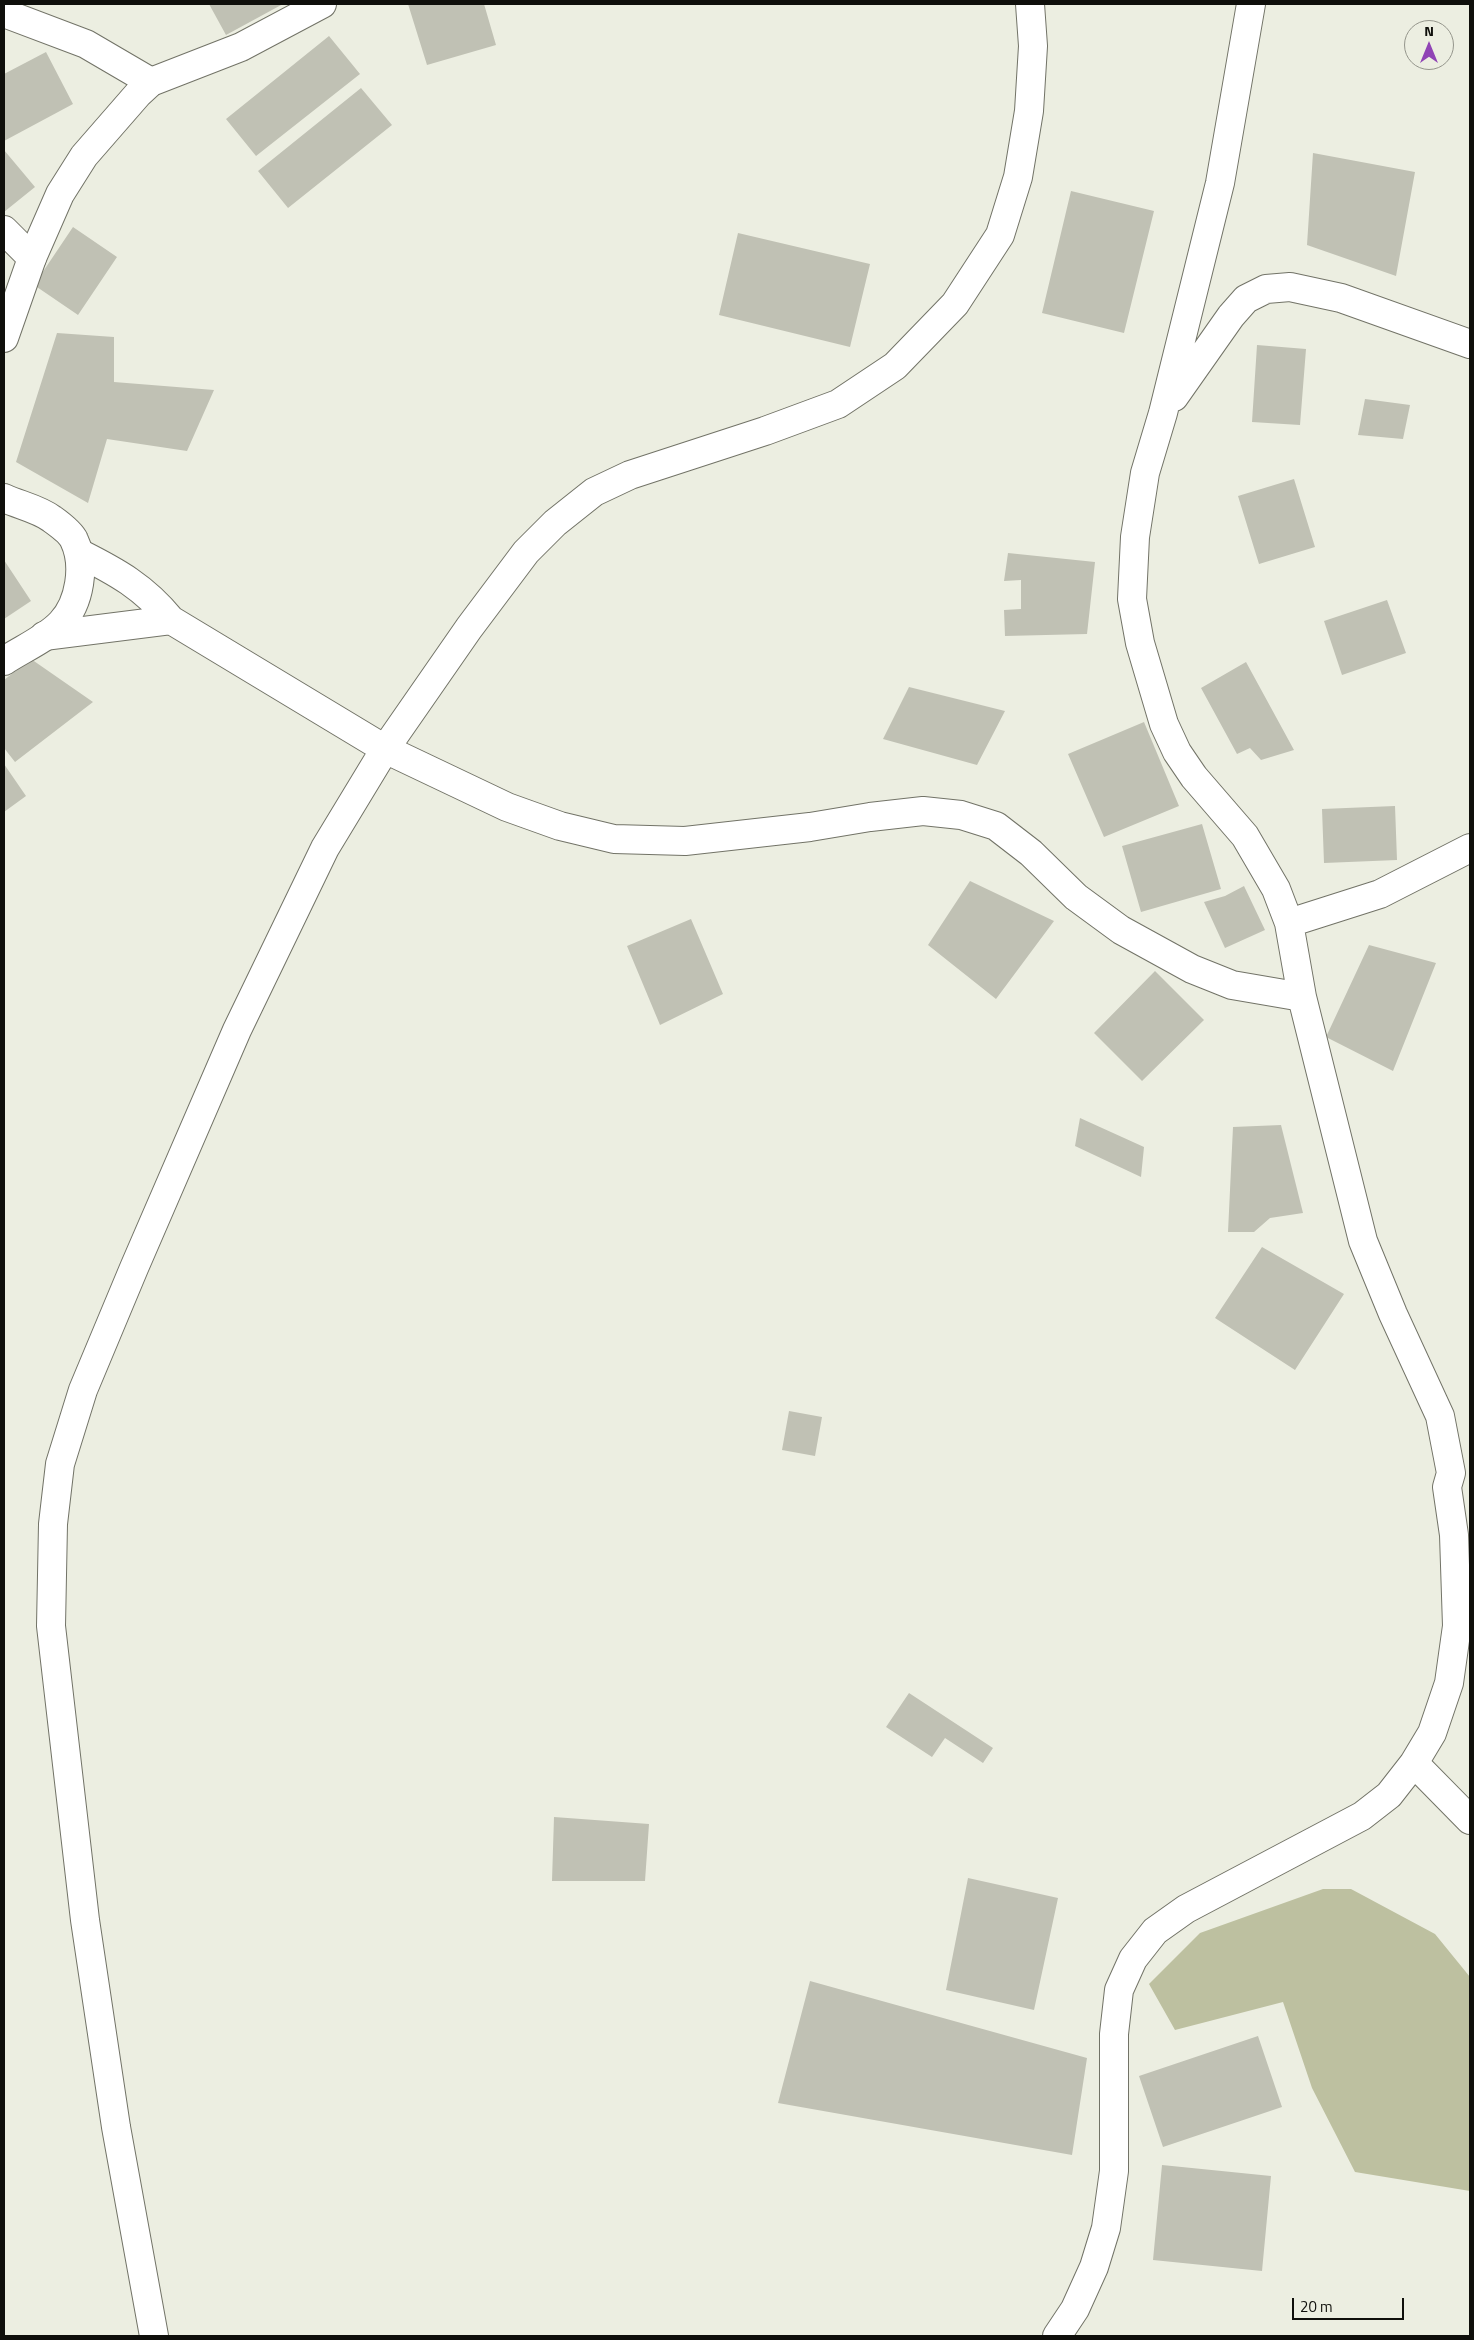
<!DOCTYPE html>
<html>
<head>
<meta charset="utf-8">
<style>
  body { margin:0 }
  #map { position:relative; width:1474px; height:2340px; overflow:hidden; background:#eceee1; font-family:"Titillium Web",sans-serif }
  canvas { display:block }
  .frame { position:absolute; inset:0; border:5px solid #0f0f0b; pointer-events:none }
  .north { position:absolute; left:1404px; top:20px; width:50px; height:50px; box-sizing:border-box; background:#eceee1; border:1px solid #94958b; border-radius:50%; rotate:0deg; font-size:14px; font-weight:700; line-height:20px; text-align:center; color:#0f0f0b }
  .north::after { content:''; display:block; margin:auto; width:18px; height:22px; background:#9044b5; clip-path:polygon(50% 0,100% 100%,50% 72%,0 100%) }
  .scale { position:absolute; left:1292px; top:2298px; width:112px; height:22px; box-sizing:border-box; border:2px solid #0f0f0b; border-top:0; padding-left:6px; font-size:15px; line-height:18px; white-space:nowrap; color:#0f0f0b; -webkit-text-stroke:4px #eceee1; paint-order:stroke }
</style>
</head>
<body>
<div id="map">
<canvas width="1474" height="2340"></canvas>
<div class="frame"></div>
<div class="north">N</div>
<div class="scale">20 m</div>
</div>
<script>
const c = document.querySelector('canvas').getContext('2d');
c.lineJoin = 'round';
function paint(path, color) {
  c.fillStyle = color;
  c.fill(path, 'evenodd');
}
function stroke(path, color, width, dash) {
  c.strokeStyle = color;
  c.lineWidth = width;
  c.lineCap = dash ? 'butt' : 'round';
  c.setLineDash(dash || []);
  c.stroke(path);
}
const green = new Path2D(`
  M 1323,1889 L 1351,1889 L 1435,1934 L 1470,1977 L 1470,2191 L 1355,2172 L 1312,2088 L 1283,2002 L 1175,2030 L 1149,1984 L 1200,1933 Z`);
const building = new Path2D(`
  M 209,4 L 283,4 L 226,35 Z
  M 408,4 L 484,4 L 496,45 L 427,65 Z
  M 329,36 L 360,74 L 256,156 L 226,119 Z
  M 46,52 L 73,104 L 4,141 L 4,74 Z
  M 361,88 L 392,125 L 288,208 L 258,171 Z
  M 4,150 L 35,187 L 4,212 Z
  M 1313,153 L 1415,172 L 1396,276 L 1307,245 Z
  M 1071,191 L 1154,211 L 1124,333 L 1042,313 Z
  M 73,227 L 117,257 L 78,315 L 34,285 Z
  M 738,233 L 870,264 L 850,347 L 719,315 Z
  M 57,333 L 114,337 L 114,382 L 214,390 L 187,451 L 107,439 L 88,503 L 16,462 Z
  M 1257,345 L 1306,349 L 1300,425 L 1252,422 Z
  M 1365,399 L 1410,405 L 1403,439 L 1358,435 Z
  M 1294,479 L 1315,547 L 1259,564 L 1238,496 Z
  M 1008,553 L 1095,562 L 1087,634 L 1005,636 L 1004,610 L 1021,609 L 1021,580 L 1004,581 Z
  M 4,560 L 31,601 L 4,619 Z
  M 1387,600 L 1406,653 L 1342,675 L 1324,621 Z
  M 31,659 L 93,702 L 15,762 L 4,748 L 4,680 Z
  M 1246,662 L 1294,750 L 1261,760 L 1250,748 L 1237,754 L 1201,688 Z
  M 909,687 L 1005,711 L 977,765 L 883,739 Z
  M 1144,722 L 1179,806 L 1104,837 L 1068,754 Z
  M 4,764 L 26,796 L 4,812 Z
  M 1395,806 L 1397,860 L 1324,863 L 1322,809 Z
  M 1202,824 L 1221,889 L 1141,912 L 1122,846 Z
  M 970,881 L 1054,921 L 996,999 L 928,945 Z
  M 1244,886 L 1265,930 L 1225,948 L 1204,902 L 1225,896 Z
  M 691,919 L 723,994 L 660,1025 L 627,946 Z
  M 1369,945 L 1436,963 L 1393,1071 L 1326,1037 Z
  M 1155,971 L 1204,1020 L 1142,1081 L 1094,1033 Z
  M 1080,1118 L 1144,1147 L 1141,1177 L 1075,1146 Z
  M 1281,1125 L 1303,1213 L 1270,1218 L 1254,1232 L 1228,1232 L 1233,1127 Z
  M 1262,1247 L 1344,1294 L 1295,1370 L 1215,1318 Z
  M 789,1411 L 822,1417 L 815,1456 L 782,1450 Z
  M 909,1693 L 993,1748 L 983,1763 L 945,1738 L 932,1757 L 886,1727 Z
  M 554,1817 L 649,1824 L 645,1881 L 552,1881 Z
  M 968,1878 L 1058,1898 L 1034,2010 L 946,1990 Z
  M 810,1981 L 1087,2058 L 1072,2155 L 778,2103 Z
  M 1258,2036 L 1282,2107 L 1163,2147 L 1139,2076 Z
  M 1162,2165 L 1271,2176 L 1262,2271 L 1153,2260 Z`);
const street = new Path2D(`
  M 4,13 L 86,44 L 151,82
  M 4,230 L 32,258
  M 1174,397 L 1231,316 L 1246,299 L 1266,289 L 1290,287 L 1341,298 L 1470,344
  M 79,553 C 117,572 144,587 171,620 L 385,749 L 507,807 L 560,826 L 614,839 L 685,841 L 810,827 L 870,817 L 923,811 L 961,815 L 996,826 L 1031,853 L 1076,897 L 1121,930 L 1192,969 L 1232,985 L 1302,997
  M 44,636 L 171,620
  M 1289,923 L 1380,894 L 1470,848
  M 1414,1763 L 1470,1820
  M 154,2336 L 116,2127 L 85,1920 L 51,1626 L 53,1524 L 60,1464 L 83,1390 L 134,1268 L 237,1030 L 325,848 L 385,749 L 469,628 L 526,552 L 555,523 L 594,492 L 630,475 L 765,431 L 838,404 L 895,366 L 955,304 L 1000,235 L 1018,177 L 1029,111 L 1033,46 L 1030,4
  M 1057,2336 L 1075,2309 L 1094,2267 L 1106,2228 L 1114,2171 L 1114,2034 L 1119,1990 L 1133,1959 L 1155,1931 L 1186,1909 L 1362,1816 L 1389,1795 L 1414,1763 L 1432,1733 L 1449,1683 L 1457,1626 L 1454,1535 L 1447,1487 L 1451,1473 L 1440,1416 L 1393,1314 L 1363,1241 L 1302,997 L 1289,923 L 1276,889 L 1245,836 L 1194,777 L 1177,752 L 1164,724 L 1140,643 L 1132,599 L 1135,537 L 1145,473 L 1163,413 L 1220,183 L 1251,4`);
const secondary = new Path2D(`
  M 4,338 L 32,258 L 60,194 L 84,156 L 138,94 L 151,82 L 241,47 L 322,4
  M 4,498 C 19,505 39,509 52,519 C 59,524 71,533 74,540 C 86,565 80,603 61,623 C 46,639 22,649 4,661`);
paint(green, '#bdc0a0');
paint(building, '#c0c1b4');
stroke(street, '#727367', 30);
stroke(secondary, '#727367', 30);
stroke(street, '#fff', 28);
stroke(secondary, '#fff', 28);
</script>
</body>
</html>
